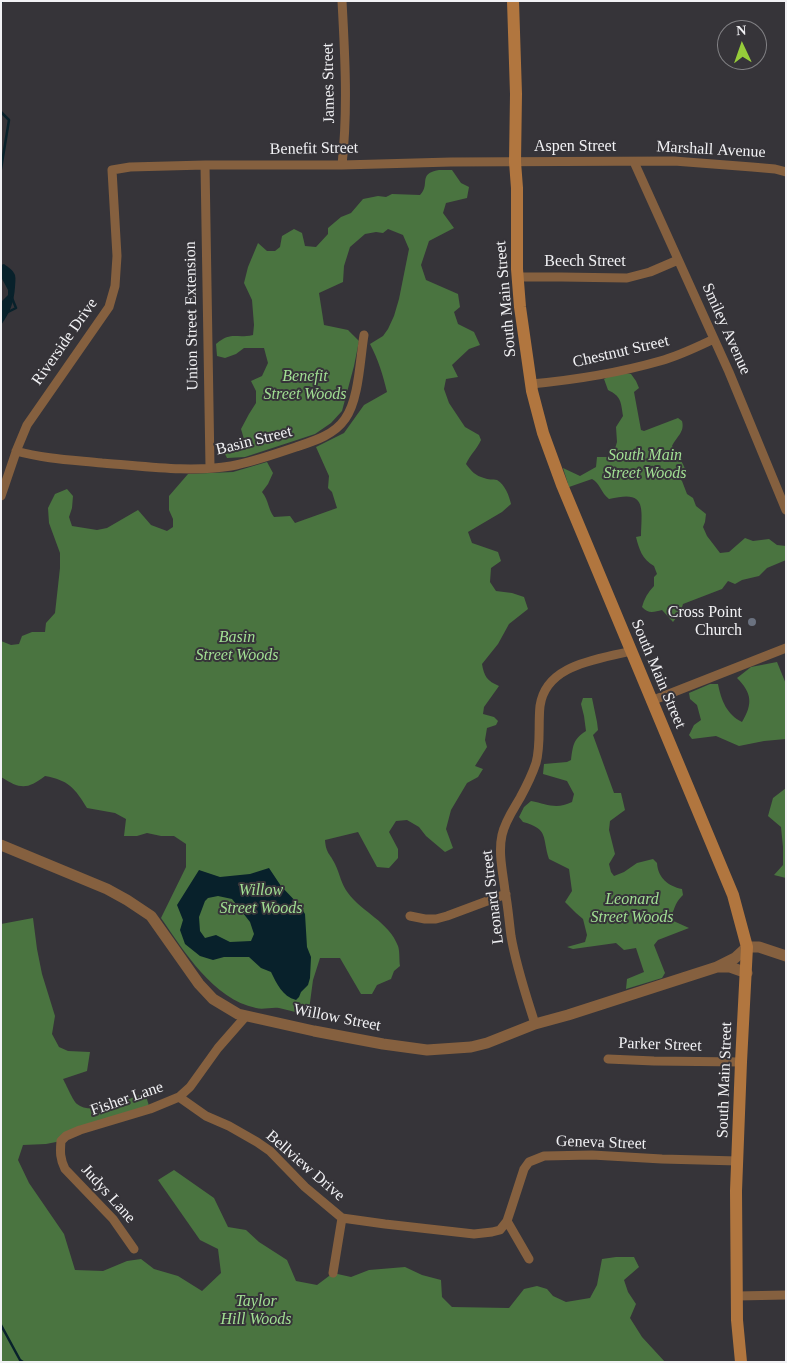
<!DOCTYPE html>
<html>
<head>
<meta charset="utf-8">
<style>
  body { margin:0 }
  #map { position:relative; width:787px; height:1363px; overflow:hidden; background:#363439; font-family:Georgia,serif }
  canvas { display:block }
  .frame { position:absolute; inset:0; border:2px solid #f1f1f4; pointer-events:none }
  .north { position:absolute; left:717px; top:20px; width:50px; height:50px; box-sizing:border-box; background:#363439; border:1px solid #818084; border-radius:50%; rotate:357deg; font-size:14px; font-weight:700; line-height:20px; text-align:center; color:#f1f1f4 }
  .north::after { content:''; display:block; margin:auto; width:18px; height:22px; background:#96cc3a; clip-path:polygon(50% 0,100% 100%,50% 72%,0 100%) }
</style>
</head>
<body>
<div id="map">
<canvas width="787" height="1363"></canvas>
<div class="frame"></div>
<div class="north">N</div>
</div>
<script>
const c = document.querySelector('canvas').getContext('2d');
c.lineJoin = 'round';
function paint(path, color) {
  c.fillStyle = color;
  c.fill(path, 'evenodd');
}
function stroke(path, color, width, dash) {
  c.strokeStyle = color;
  c.lineWidth = width;
  c.lineCap = dash ? 'butt' : 'round';
  c.setLineDash(dash || []);
  c.stroke(path);
}
function label(font, color, halo, rows, align = 'center') {
  c.font = font + ' Georgia,serif';
  c.lineWidth = 4;
  c.setLineDash([]);
  c.textBaseline = 'middle';
  c.strokeStyle = halo;
  c.fillStyle = color;
  for (const [text, x, y, turn = 0] of rows) {
    c.save();
    c.translate(x, y);
    c.rotate((+turn || 0) * Math.PI / 180);
    c.textAlign = isNaN(turn) ? turn : align;
    if (halo) c.strokeText(text, 0, 0);
    c.fillText(text, 0, 0);
    c.restore();
  }
}
const forest = new Path2D(`
  M 439,170 L 452,170 L 461,183 L 469,187 L 467,198 L 446,203 L 443,213 L 454,228 L 429,241 L 421,265 L 426,280 L 458,294 L 460,307 L 454,312 L 458,324 L 474,332 L 480,345 L 469,349 L 452,365 L 458,377 L 446,379 L 444,389 L 449,403 L 465,427 L 479,435 L 481,440 C 477,449 470,455 466,464 C 471,471 476,476 484,478 C 488,480 493,479 497,480 C 505,485 509,495 511,504 L 502,512 L 468,532 L 472,543 L 498,552 L 501,561 L 491,568 L 490,582 L 496,591 L 512,593 L 524,597 L 528,609 L 509,624 L 498,644 L 482,664 C 484,676 487,681 499,686 L 484,707 L 483,714 L 494,717 L 498,721 L 496,725 L 487,728 L 485,740 L 487,747 L 475,766 L 483,769 L 478,777 L 467,783 L 451,810 L 446,829 L 453,848 L 445,852 L 426,836 L 419,827 L 407,820 L 396,821 L 389,832 L 398,849 L 398,858 L 389,868 L 377,867 L 358,832 L 325,840 C 326,854 330,853 335,864 C 340,874 341,884 348,893 C 362,912 389,922 398,946 C 400,952 399,960 400,966 L 394,971 L 391,979 L 377,985 L 372,994 L 361,994 L 340,958 L 320,958 L 313,980 L 309,1010 C 299,1015 289,1010 279,1008 C 271,1007 263,1010 256,1008 C 213,999 184,951 161,918 L 186,867 L 186,844 L 174,836 L 161,836 L 147,833 L 137,836 L 124,836 L 126,819 L 115,813 L 87,808 C 75,788 68,780 45,776 C 27,790 20,789 1,777 L 1,641 L 11,645 L 19,644 L 22,636 L 32,632 L 45,632 L 46,623 L 55,613 L 60,568 L 60,553 L 49,523 L 48,508 L 55,494 L 67,489 L 73,496 L 72,508 L 69,517 L 72,526 L 97,530 L 107,528 L 138,510 L 151,525 L 167,531 L 173,527 L 173,519 L 169,510 L 169,496 L 188,474 L 233,472 L 267,462 L 273,473 L 268,484 L 262,492 C 269,501 268,509 274,517 L 290,516 L 295,523 L 337,508 L 332,492 L 328,488 L 329,476 L 316,447 L 344,433 L 364,405 L 387,392 C 383,375 378,359 370,344 L 383,336 L 388,329 L 394,316 L 399,299 L 409,249 L 403,235 L 388,229 L 383,233 L 376,232 L 365,234 L 350,247 L 344,266 L 343,282 L 319,293 L 324,325 L 348,330 L 359,341 L 354,366 L 342,411 L 331,423 L 315,434 L 245,457 L 227,458 L 225,454 L 240,451 L 246,446 L 241,429 L 249,414 L 256,403 L 256,391 L 251,381 L 262,376 L 268,363 L 264,348 L 244,348 L 236,354 L 225,358 L 217,356 L 216,344 C 232,331 235,339 253,335 L 254,325 L 252,300 L 244,283 L 248,267 L 258,243 L 267,251 L 275,251 L 280,247 L 282,236 L 294,229 L 302,233 L 305,246 L 316,247 L 328,234 L 328,228 L 341,217 L 351,213 L 363,199 L 378,196 L 386,197 L 392,194 L 420,195 C 431,184 417,174 439,170 Z
  M 625,373 L 631,374 L 636,381 L 639,388 L 634,392 L 641,430 L 644,431 L 678,418 L 682,421 C 685,432 677,436 672,446 C 676,454 682,460 685,469 L 679,475 L 679,478 L 682,481 L 687,494 L 693,498 L 696,506 L 706,514 L 705,522 L 703,527 L 707,536 L 720,553 L 729,552 L 745,538 L 753,541 L 769,539 L 777,545 L 786,546 L 786,560 L 767,568 L 759,576 L 742,580 L 735,584 L 728,581 L 722,589 L 683,604 L 680,613 L 673,622 L 662,610 C 654,612 648,614 642,607 C 644,599 648,592 654,586 L 654,577 L 657,574 L 654,566 C 642,559 639,549 636,537 L 641,536 C 642,505 646,490 609,499 C 601,493 600,483 592,479 L 569,487 L 563,468 L 580,476 L 596,467 L 597,457 L 607,457 L 614,452 L 617,442 L 616,427 L 623,416 C 621,402 621,396 608,390 L 604,379 L 614,374 Z
  M 777,662 L 786,684 L 786,739 L 764,741 L 739,746 L 716,736 L 692,739 L 689,735 L 694,725 L 701,720 L 697,705 L 690,699 L 689,693 L 710,684 L 718,684 C 721,700 727,715 742,722 C 753,704 752,693 737,678 L 751,667 Z
  M 583,698 L 592,698 L 597,722 L 598,730 L 593,735 L 614,793 L 621,793 L 625,810 L 610,821 L 609,830 L 615,854 L 609,864 L 611,872 L 614,876 L 624,872 L 637,863 L 653,859 L 657,863 C 658,878 668,886 682,889 L 683,895 C 673,905 676,909 669,919 L 689,928 L 658,940 L 654,945 L 665,973 L 662,978 L 626,989 L 627,979 L 644,972 L 636,948 L 624,950 L 616,943 L 573,949 L 567,947 L 585,942 L 587,935 L 583,919 L 576,913 L 565,902 L 572,891 L 569,869 L 549,859 C 542,837 549,829 523,822 L 519,817 L 524,807 L 531,801 C 547,804 556,810 572,802 L 574,794 L 567,781 L 543,774 L 544,764 L 567,762 L 571,760 C 573,746 573,739 586,731 L 584,716 L 581,704 Z
  M 786,788 L 786,878 L 774,875 L 783,865 L 783,847 L 781,827 L 768,816 L 773,798 Z
  M 33,918 L 37,949 L 42,974 L 55,1016 L 52,1034 L 59,1047 L 68,1051 L 90,1052 L 87,1071 L 63,1079 C 66,1084 73,1101 77,1104 C 92,1117 128,1099 145,1093 L 150,1109 L 61,1141 L 46,1144 L 23,1145 L 18,1160 L 29,1183 L 64,1234 L 75,1270 L 103,1271 L 127,1261 L 141,1259 L 154,1269 L 178,1276 L 202,1291 L 221,1273 L 218,1249 L 200,1240 L 158,1180 L 174,1170 L 214,1198 L 228,1227 L 246,1230 L 259,1242 L 287,1260 L 296,1281 L 317,1285 L 333,1273 L 351,1277 L 369,1270 L 405,1267 L 422,1275 L 441,1280 L 442,1297 L 452,1307 L 509,1308 L 524,1289 L 537,1286 L 547,1289 L 553,1296 L 566,1302 L 590,1298 L 597,1285 L 602,1259 L 616,1257 L 634,1257 L 639,1267 L 624,1280 L 628,1292 L 636,1304 L 630,1318 L 642,1337 L 665,1362 L 1,1362 L 1,924 Z`);
const water = new Path2D(`
  M 4,264 C 8,267 13,270 15,275 C 16,279 15,284 15,287 C 14,302 10,313 1,325 L 1,302 L 8,295 L 8,290 L 1,277 L 1,265 Z
  M 269,868 L 281,886 L 300,906 L 305,914 L 307,947 L 311,957 L 310,978 L 308,985 L 301,992 L 299,997 L 296,1000 C 282,996 277,984 271,972 L 261,968 L 249,957 L 224,957 L 213,960 L 200,956 L 185,944 L 180,930 L 183,920 L 177,905 L 199,870 L 220,877 L 250,874 ZM 218,896 L 232,899 L 250,922 L 254,934 L 251,941 L 230,942 L 216,935 L 205,938 L 200,931 L 199,917 L 205,901 L 208,898 Z`);
const stream = new Path2D(`
  M 1,3 L 2,1
  M 1,112 L 9,120 L 1,169
  M 8,312 L 16,308 L 12,298
  M 1,1325 L 20,1360 L 23,1362`);
const minor = new Path2D(`
  M 634,162 L 729,372 L 786,510
  M 205,165 L 210,467
  M 342,165 C 348,110 345,56 342,1
  M 518,277 L 561,277 L 627,278 L 650,272 L 678,260
  M 531,384 C 574,380 618,373 660,361 C 679,356 697,347 714,339
  M 16,451 C 45,459 73,460 102,463 C 144,466 189,473 231,466 C 253,462 275,454 296,447 C 314,441 334,435 345,419 C 359,400 360,359 364,335
  M 1,496 L 17,449 L 27,425 L 109,307 L 115,286 L 117,256 L 112,170 L 130,167 L 205,165 L 342,165 L 451,162 L 674,161 L 752,167 L 775,169 L 786,172
  M 651,701 L 786,648
  M 410,916 L 425,919 L 436,919 L 447,916 L 506,894
  M 535,1024 C 526,995 516,966 511,936 C 509,921 508,906 505,891 C 503,873 498,853 502,835 C 505,821 513,810 520,798 C 526,787 532,775 536,763 C 541,745 538,725 540,706 C 546,664 597,660 631,651
  M 608,1059 L 654,1061 L 741,1062
  M 179,1097 L 206,1116 L 229,1126 L 257,1142 L 270,1151 L 305,1187 L 342,1218 L 385,1224 L 474,1234 L 492,1232 L 500,1230 L 507,1221 L 511,1209 L 524,1169 L 529,1162 L 544,1156 L 592,1155 L 662,1159 L 738,1161
  M 507,1221 L 529,1259
  M 134,1249 L 113,1219 L 65,1169 C 60,1159 60,1152 61,1141 L 66,1136 L 80,1130 L 150,1109 L 179,1097 L 190,1087 L 218,1048 L 246,1016
  M 333,1273 L 342,1218
  M 737,1296 L 786,1295`);
const tertiary = new Path2D(`
  M 1,845 L 107,889 L 127,900 L 151,916 L 199,984 L 213,999 L 238,1014 L 314,1031 L 383,1044 L 427,1050 L 471,1047 L 487,1043 L 535,1024 L 568,1015 L 717,967
  M 747,973 L 730,967 L 717,967 L 735,958 L 747,947 L 759,947 L 786,956`);
const secondary = new Path2D(`
  M 513,1 L 516,94 L 515,162 L 517,188 L 517,269 L 520,307 L 532,391 L 543,433 L 562,485 L 733,895 L 747,947 L 741,1062 L 736,1191 L 737,1320 L 741,1362`);
const markers = [
  [752,622,5,"#6b7280"]
];
const streetNames = [
  ["James Street",329,83,-91],
  ["Aspen Street",575,147],
  ["Benefit Street",314,149,-1],
  ["Marshall Avenue",711,150,3],
  ["Beech Street",585,262],
  ["South Main Street",506,299,-95],
  ["Union Street Extension",192,316,-91],
  ["Smiley Avenue",726,329,66],
  ["Riverside Drive",65,342,-55],
  ["Chestnut Street",621,352,-13],
  ["Basin Street",254,441,-14],
  ["South Main Street",658,674,67],
  ["Leonard Street",493,897,-97],
  ["Willow Street",337,1018,11],
  ["Parker Street",660,1045,2],
  ["South Main Street",725,1080,-88],
  ["Fisher Lane",127,1099,-19],
  ["Geneva Street",601,1143,2],
  ["Bellview Drive",305,1166,41],
  ["Judys Lane",108,1194,48]
];
const parkNames = [
  ["Benefit",305,377],
  ["Street Woods",305,395],
  ["South Main",645,456],
  ["Street Woods",645,474],
  ["Basin",237,638],
  ["Street Woods",237,656],
  ["Willow",261,891],
  ["Street Woods",261,909],
  ["Leonard",632,900],
  ["Street Woods",632,918],
  ["Taylor",256,1302],
  ["Hill Woods",256,1320]
];
const poiNames = [
  ["Cross Point",742,613],
  ["Church",742,631]
];
paint(forest, '#4a7440');
paint(water, '#08212b');
stroke(stream, '#08212b', 2.5);
stroke(minor, '#85603f', 9);
stroke(tertiary, '#85603f', 11);
stroke(secondary, '#b1763f', 12);
for (const [x, y, r, color] of markers) {
  const dot = new Path2D();
  dot.arc(x, y, r, 0, 2 * Math.PI);
  c.fillStyle = color;
  c.fill(dot);
  stroke(dot, '#363439', 2);
}
label('16px', '#f1f1f4', '#363439', streetNames);
label('italic 16px', '#a1df93', '#363439', parkNames);
label('16px', '#f1f1f4', '#363439', poiNames, 'right');
</script>
</body>
</html>
